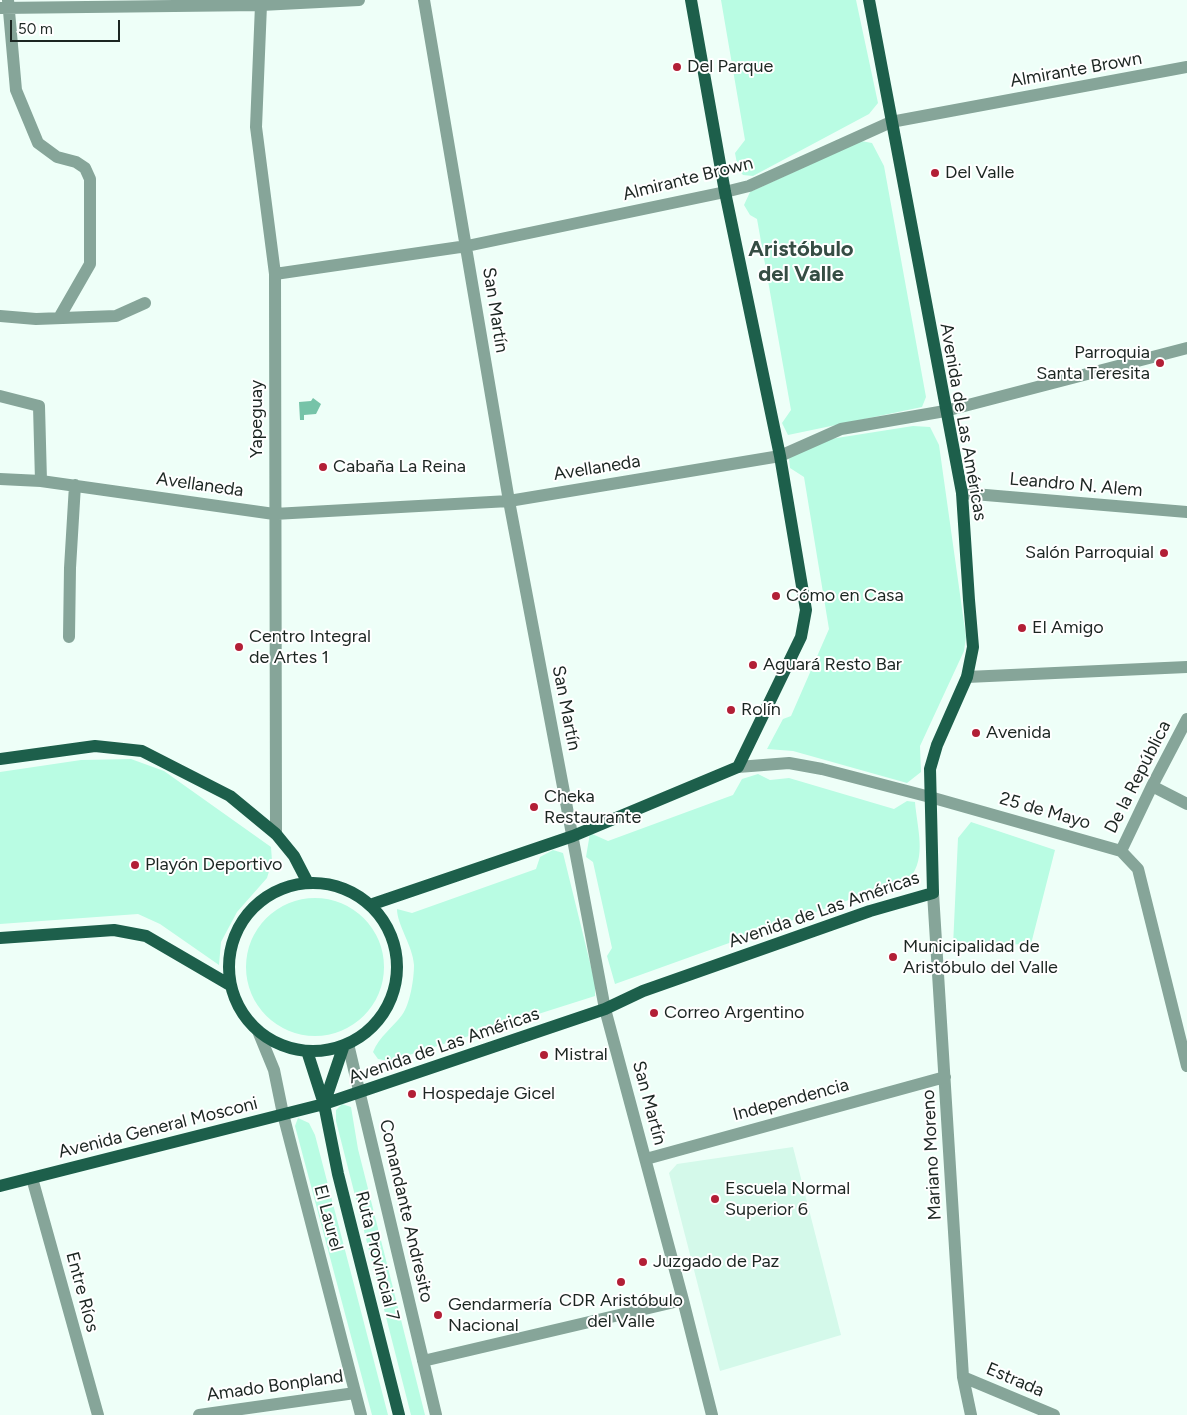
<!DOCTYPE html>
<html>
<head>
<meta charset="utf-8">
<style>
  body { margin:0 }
  #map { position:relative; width:1187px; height:1415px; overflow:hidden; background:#eefff8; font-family:Figtree,sans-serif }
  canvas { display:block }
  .scale { position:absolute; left:10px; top:20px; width:110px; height:22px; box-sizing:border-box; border:2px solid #1c2622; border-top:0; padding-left:6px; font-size:15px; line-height:18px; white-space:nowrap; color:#1c2622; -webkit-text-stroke:4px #fff; paint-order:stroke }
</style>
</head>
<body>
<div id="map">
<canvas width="1187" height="1415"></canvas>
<div class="scale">50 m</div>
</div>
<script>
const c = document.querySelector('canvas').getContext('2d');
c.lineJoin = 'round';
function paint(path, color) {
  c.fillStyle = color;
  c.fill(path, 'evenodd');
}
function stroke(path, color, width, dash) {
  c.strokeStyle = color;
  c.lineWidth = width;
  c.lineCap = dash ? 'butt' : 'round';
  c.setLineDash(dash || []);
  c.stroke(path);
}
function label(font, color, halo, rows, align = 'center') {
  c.font = font + ' Figtree,sans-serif';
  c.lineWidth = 4;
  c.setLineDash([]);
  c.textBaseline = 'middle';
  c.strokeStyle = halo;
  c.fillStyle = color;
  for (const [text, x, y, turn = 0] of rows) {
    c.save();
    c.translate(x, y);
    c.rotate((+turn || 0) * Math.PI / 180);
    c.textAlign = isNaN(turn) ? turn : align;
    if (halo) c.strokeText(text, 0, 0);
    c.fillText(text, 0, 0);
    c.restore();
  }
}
const built = new Path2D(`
  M 793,1147 L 841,1335 L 720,1371 L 669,1173 L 677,1164 Z`);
const green = new Path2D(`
  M 721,0 L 856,0 L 878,103 L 869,114 L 753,176 L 743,175 L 738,169 L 735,153 L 745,140 Z
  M 861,141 L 872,143 L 884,166 L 926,397 L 922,407 L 788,435 L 782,423 L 791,410 L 757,219 L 750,215 L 744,205 L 750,192 Z
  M 913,426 L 930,427 L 939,445 L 966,637 L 964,651 L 920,746 L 921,772 L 907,783 L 793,751 L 767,749 L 783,719 L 791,716 L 829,629 L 804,477 L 790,468 L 789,458 L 805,443 Z
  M 131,759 L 164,771 L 271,847 L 272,861 L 267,878 L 237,912 L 221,942 L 219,965 L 160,924 L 138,914 L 0,924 L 0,772 L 81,760 Z
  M 758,774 L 770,780 L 789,778 L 894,809 L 907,801 L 915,802 C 917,828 927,857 910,878 L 615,984 L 607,956 L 612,948 L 593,862 L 586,857 L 590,833 L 608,841 L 733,795 L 742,779 Z
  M 971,822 L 1055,850 L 1031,944 L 953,946 L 958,838 Z
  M 553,850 L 563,853 L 595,983 L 595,996 L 390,1061 L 378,1059 L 373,1052 C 379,1037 393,1027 402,1015 C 410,1004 414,979 414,965 C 413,946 397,925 397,909 L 412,913 L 536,869 L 540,857 Z
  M246 967a69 69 0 1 1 138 0a69 69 0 1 1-138 0Z
  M 342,1104 L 351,1107 L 358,1149 L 425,1415 L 411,1415 L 336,1121 L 336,1110 Z
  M 298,1118 L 309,1123 L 315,1135 L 388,1415 L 372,1415 L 295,1126 Z`);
const water = new Path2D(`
  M 313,398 L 321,404 L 316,414 L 304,415 L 304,420 L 300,420 L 299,402 L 311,401 Z`);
const minor = new Path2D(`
  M 8,0 L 16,90 L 38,143 L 57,157 L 76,162 L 85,168 L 90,179 L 90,264 L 59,318
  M 424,0 L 509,501 L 605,1009 L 683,1300 L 712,1415
  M 261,5 L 256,127 L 275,274 L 276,834
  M 0,8 L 261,5 L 359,0
  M 275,274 L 467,246 L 725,192 L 749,186 L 891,122 L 1187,67
  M 0,316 L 36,319 L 116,316 L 145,303
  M 0,396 L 39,406 L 41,481
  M 0,479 L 41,481 L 274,514 L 509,501 L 780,456 L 841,429 L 945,411 L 1187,348
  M 962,493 L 1187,512
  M 69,637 L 70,568 L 75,485
  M 967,677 L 1187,667
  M 738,767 L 789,763 L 822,769 L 930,797 L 1121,851 L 1138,869 L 1187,1066
  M 1152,786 L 1187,804
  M 1121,851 L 1152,786 L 1187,719
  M 933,893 L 963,1377 L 971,1415
  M 258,1031 L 274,1070 L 283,1114 L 361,1415
  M 348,1044 L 436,1415
  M 646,1159 L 945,1077
  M 32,1178 L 98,1415
  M 423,1361 L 683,1300
  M 963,1377 L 1054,1415
  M 199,1415 L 355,1393`);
const major = new Path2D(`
  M 0,759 L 95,746 L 142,751 L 230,796 L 276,834 L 294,856 L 308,883
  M229 967a84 84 0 1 1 168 0a84 84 0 1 1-168 0Z
  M 370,905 L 573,836 L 738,767 L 801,637 L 806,610 L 780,456 L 725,192 L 691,0
  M 0,938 L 114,930 L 146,936 L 230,985
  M 307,1051 L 324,1104 L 338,1174 L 399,1415
  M 324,1104 L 344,1045
  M 0,1186 L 324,1104 L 605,1009 L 643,991 L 870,911 L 933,893 L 930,769 L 937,745 L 967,677 L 973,647 L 969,600 L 962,493 L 869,0`);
const markers = [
  [677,67,5,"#b21f36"],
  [935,173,5,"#b21f36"],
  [1160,363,5,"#b21f36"],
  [323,467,5,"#b21f36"],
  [1164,553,5,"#b21f36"],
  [776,596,5,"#b21f36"],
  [1022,628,5,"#b21f36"],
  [239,647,5,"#b21f36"],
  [753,665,5,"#b21f36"],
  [731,710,5,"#b21f36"],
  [976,733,5,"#b21f36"],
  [534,807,5,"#b21f36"],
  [135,865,5,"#b21f36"],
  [893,957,5,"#b21f36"],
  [654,1013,5,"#b21f36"],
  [544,1055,5,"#b21f36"],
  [412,1094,5,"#b21f36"],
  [715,1199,5,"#b21f36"],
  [643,1262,5,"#b21f36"],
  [621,1282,5,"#b21f36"],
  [438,1315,5,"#b21f36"]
];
const poiNames = [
  ["Del Parque",687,67],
  ["Del Valle",945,173],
  ["Parroquia",1150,353,"right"],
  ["Santa Teresita",1150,374,"right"],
  ["Cabaña La Reina",333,467],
  ["Salón Parroquial",1154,553,"right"],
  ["Cómo en Casa",786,596],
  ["El Amigo",1032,628],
  ["Centro Integral",249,637],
  ["de Artes 1",249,658],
  ["Aguará Resto Bar",763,665],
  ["Rolín",741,710],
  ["Avenida",986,733],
  ["Cheka",544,797],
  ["Restaurante",544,818],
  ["Playón Deportivo",145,865],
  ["Municipalidad de",903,947],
  ["Aristóbulo del Valle",903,968],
  ["Correo Argentino",664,1013],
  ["Mistral",554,1055],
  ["Hospedaje Gicel",422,1094],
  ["Escuela Normal",725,1189],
  ["Superior 6",725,1210],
  ["Juzgado de Paz",653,1262],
  ["CDR Aristóbulo",621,1301,"center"],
  ["del Valle",621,1322,"center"],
  ["Gendarmería",448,1305],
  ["Nacional",448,1326]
];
const streetNames = [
  ["Almirante Brown",1076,70,-10],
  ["Almirante Brown",688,179,-14],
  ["San Martín",495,310,81],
  ["Yapeguay",257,419,-90],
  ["Avenida de Las Américas",963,422,80],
  ["Avellaneda",597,468,-9],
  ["Avellaneda",200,485,8],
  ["Leandro N. Alem",1076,485,5],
  ["San Martín",566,708,79],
  ["De la República",1138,777,-63],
  ["25 de Mayo",1045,811,16],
  ["Avenida de Las Américas",824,910,-19],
  ["Avenida de Las Américas",444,1046,-19],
  ["Independencia",791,1100,-15],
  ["San Martín",649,1103,75],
  ["Avenida General Mosconi",158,1128,-14],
  ["Mariano Moreno",932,1155,-93],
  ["Comandante Andresito",406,1211,77],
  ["El Laurel",328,1218,75],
  ["Ruta Provincial 7",377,1256,76],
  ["Entre Ríos",82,1292,75],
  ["Estrada",1015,1380,23],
  ["Amado Bonpland",275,1386,-8]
];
const districtNames = [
  ["Aristóbulo",801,250],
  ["del Valle",801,275]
];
paint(built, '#d4f9ea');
paint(green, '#b9fce3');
paint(water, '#76c3a8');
stroke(minor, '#86a599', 12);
stroke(major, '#1d5f4b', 12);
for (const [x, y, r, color] of markers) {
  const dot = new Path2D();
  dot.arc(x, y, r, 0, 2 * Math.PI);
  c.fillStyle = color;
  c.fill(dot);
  stroke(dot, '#fff', 2);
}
label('18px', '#1c2622', '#fff', poiNames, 'left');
label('18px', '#1c2622', '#fff', streetNames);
label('bold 22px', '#364d44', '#fff', districtNames);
</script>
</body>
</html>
